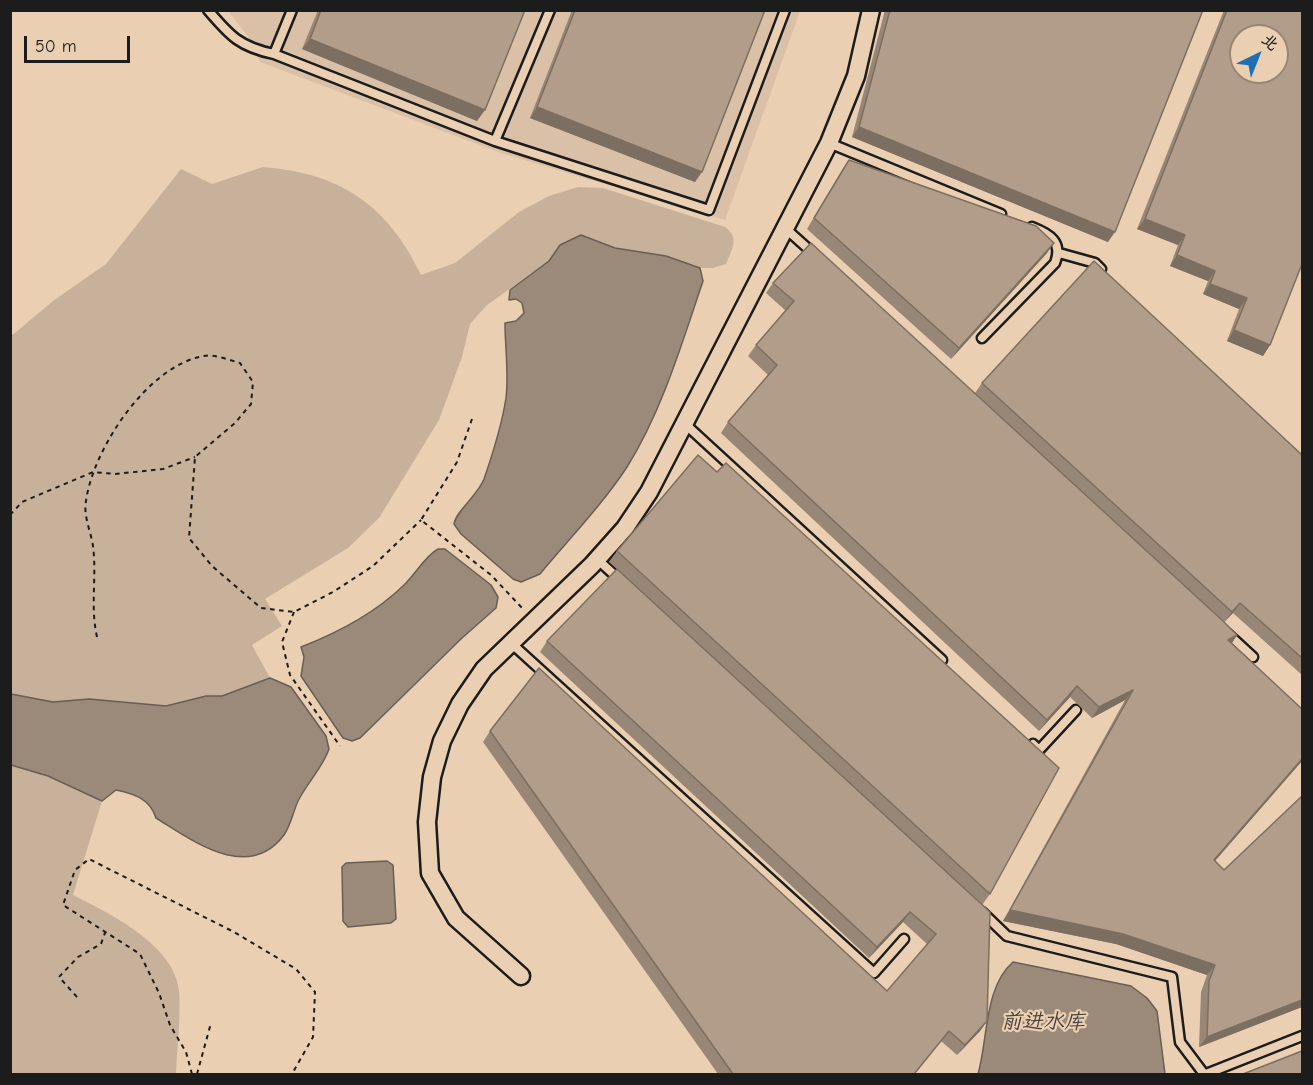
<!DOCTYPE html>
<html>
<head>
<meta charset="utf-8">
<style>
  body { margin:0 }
  #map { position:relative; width:1313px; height:1085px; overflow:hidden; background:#eacfb2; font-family:"Comic Neue","LXGW WenKai TC",sans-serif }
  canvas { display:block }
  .frame { position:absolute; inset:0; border:12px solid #1c1c1c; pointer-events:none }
  .north { position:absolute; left:1229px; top:24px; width:60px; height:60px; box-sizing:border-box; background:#eacfb2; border:2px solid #988776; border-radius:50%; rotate:43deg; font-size:16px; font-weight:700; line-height:24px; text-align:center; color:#1c1c1c }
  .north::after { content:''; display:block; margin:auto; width:21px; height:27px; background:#1f6fb2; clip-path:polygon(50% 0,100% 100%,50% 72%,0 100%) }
  .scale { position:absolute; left:24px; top:36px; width:106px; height:27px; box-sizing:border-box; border:3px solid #1c1c1c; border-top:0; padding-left:8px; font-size:18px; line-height:21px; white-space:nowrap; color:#1c1c1c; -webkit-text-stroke:4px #eacfb2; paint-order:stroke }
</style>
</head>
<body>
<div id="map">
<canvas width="1313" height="1085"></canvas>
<div class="frame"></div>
<div class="north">北</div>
<div class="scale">50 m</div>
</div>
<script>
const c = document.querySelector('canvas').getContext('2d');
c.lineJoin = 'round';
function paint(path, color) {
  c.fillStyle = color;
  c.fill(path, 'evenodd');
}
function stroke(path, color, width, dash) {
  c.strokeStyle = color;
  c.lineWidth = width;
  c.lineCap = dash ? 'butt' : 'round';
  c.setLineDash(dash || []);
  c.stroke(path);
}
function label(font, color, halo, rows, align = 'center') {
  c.font = font + ' "Comic Neue","LXGW WenKai TC",sans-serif';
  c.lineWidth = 4.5;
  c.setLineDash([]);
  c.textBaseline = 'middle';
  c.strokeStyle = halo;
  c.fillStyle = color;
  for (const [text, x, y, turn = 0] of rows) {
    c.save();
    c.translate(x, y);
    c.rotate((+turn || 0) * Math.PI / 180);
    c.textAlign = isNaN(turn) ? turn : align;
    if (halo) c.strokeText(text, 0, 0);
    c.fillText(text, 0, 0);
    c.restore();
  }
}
const built = new Path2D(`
  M 228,11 L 800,11 L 725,220 L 501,153 L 260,62 L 247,35 Z`);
const green = new Path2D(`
  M 263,167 C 340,173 388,205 421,275 L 455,263 L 519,212 L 549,196 L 578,187 L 603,188 L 725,227 C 740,238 732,249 726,264 L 713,268 L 700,268 L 666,256 L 615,248 L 581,235 L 561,245 L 549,261 L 487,305 L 470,324 L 462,357 L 439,420 L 379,518 L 348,548 L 265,599 L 282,626 L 252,645 L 270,678 L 222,696 L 206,696 L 166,706 L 89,699 L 53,702 L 11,694 L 10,337 L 53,301 L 106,264 L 181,169 L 212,184 Z
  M 11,765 L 48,776 L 102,801 L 73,895 C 109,913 175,945 179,991 C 181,1018 177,1047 176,1074 L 11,1074 Z`);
const water = new Path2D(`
  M 581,235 L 615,248 L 666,256 L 700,268 L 703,281 C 682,343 662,411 627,467 C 602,505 569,539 540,574 L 521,582 L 513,579 L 461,534 L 454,524 C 456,511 478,495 484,479 C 493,453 502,424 506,398 C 509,374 505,347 505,323 L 516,321 L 524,313 L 522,303 L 516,299 L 509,300 L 510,290 L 549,261 L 560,245 Z
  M 438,549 L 445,549 L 491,585 L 498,597 L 496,608 L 462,638 L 360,738 L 352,741 L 343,738 L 301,676 L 304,657 L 301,647 C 337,633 375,613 403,586 C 415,575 425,556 438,549 Z
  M 270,678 L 291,687 L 326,736 L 329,749 C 323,767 307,783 298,801 C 293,812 291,825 284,835 C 248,883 192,840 156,818 C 150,799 135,794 116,790 L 102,801 L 48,776 L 11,765 L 11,694 L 53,702 L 89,699 L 166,706 L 206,696 L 222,696 Z
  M 387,861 L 393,865 L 396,919 L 391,923 L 348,927 L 343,921 L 342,867 L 346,863 Z
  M 1013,962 L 1131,986 L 1147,998 L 1157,1011 L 1165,1074 L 978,1074 C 988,1040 984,987 1013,962 Z`);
const path = new Path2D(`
  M 472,419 L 457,462 L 421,520 L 491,575 L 524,610
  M 10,515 L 22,502 L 93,472 L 115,474 L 163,469 L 195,457
  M 294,612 L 282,642 L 290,675 L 340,746
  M 97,637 C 90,606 97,577 93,546 C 91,532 83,515 86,501 C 93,449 148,365 204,356 C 214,354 229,360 240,363 L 253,382 L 251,404 L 235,423 L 195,457 L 189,538 L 212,566 L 261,608 L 294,612 L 333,592 L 373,566 L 421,520
  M 77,997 L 59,977 L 78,957 L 101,944 L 106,930
  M 192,1074 L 186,1052 L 170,1025 L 159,993 L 140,954 L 63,905 L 75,870 L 89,859 L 234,932 L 296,969 L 315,992 L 313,1037 L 292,1074
  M 197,1074 L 211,1023`);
const service = new Path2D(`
  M 208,10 C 230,36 240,47 274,54
  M 292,10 L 274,54 L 495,141 L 709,210 L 785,10
  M 495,141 L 550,10
  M 829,143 L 1001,214
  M 785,228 L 814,254
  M 1059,253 L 1095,263 L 1101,269
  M 982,338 L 1055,263 C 1063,242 1050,234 1032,227
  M 684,423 L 942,660
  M 597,559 L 621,581
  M 1228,634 L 1253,657
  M 511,643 L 874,973 L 904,939
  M 1033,744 L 1039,750 L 1076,710
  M 982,912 L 1007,936 L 1172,977 L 1180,1042 L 1204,1074
  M 1206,1074 L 1302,1036`);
const minor = new Path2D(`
  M 521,976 L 456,918 L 430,873 L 427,822 L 432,777 L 442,741 L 460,704 L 484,669 L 592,565 L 625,528 L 649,492 L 829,143 L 856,76 L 871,10`);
const wall = new Path2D(`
  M 318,10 L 525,10 L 477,121 L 302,49 Z
  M 572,10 L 765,10 L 695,182 L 530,118 Z
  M 885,10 L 1203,10 L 1108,242 L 852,137 Z
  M 1224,10 L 1302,10 L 1270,345 L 1263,356 L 1227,341 L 1239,309 L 1203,294 L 1208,281 L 1170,266 L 1178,245 L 1137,229 Z
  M 849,160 L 1047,253 L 951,359 L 807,229 L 842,170 Z
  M 773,283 L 975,393 L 982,383 L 1302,455 L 1302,675 L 1233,613 L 1224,622 L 1237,635 L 1232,643 L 1302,761 L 1215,861 L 1302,1007 L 1199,1047 L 1201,992 L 1207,975 L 1116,944 L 1003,921 L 1125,700 L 1092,718 L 1070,697 L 1039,731 L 721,433 L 728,422 L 768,375 L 748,356 L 756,345 L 786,311 L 766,293 Z
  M 617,551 L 990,894 L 982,905 L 987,1021 L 980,1031 L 957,1055 L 941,1041 L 915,1074 L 718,1074 L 483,742 L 490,731 L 887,991 L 927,944 L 903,922 L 869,958 L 540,652 L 547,641 L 617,569 L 609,562 Z`);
const shadedWall = new Path2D(`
  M 310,39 L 485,110 L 477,121 L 302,49 Z
  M 537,107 L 702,172 L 695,182 L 530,118 Z
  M 859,127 L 1115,232 L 1108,242 L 852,137 Z
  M 1145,219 L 1185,235 L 1178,245 L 1137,229 Z
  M 1054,243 L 1047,253 L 951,359 L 959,348 Z
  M 1177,255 L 1215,271 L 1208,281 L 1170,266 Z
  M 1210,284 L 1247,298 L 1239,309 L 1203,294 Z
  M 1234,330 L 1270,345 L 1263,356 L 1227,341 Z
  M 1240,603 L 1233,613 L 1224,622 L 1232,612 Z
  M 1237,635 L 1230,646 L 1228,640 Z
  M 1077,686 L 1070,697 L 1039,731 L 1047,720 Z
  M 1133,690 L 1125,700 L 1092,718 L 1099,707 Z
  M 1302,759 L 1302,761 L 1207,870 L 1214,860 Z
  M 1010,910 L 1123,934 L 1215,965 L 1207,975 L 1116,944 L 1003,921 Z
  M 910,912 L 903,922 L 869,958 L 877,947 Z
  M 1302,1000 L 1302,1007 L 1199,1047 L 1207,1037 Z
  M 987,1021 L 980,1031 L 957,1055 L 965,1045 Z`);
const building = new Path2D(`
  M 321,10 L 525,10 L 485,110 L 310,39 Z
  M 575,10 L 765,10 L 702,172 L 537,107 Z
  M 890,10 L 1203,10 L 1115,232 L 859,127 Z
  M 1227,10 L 1302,10 L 1302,264 L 1270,345 L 1234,330 L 1247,298 L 1210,284 L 1215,271 L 1177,255 L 1185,235 L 1145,219 ZM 1241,36 L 1277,36 L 1277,72 L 1241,72 Z
  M 849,160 L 1036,226 L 1054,243 L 959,348 L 814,218 Z
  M 811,243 L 1223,621 L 1237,635 L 1228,640 L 1302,709 L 1302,708 L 1302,759 L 1214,860 L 1224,870 L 1302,796 L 1302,1000 L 1207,1037 L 1209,981 L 1215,965 L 1123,934 L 1010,910 L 1133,690 L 1099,707 L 1077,686 L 1047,720 L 728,422 L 777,365 L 756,345 L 794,301 L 773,283 Z
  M 1094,261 L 1302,455 L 1302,658 L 1240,603 L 1232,612 L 982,383 Z
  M 698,455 L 717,472 L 726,463 L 1059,768 L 990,894 L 617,551 Z
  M 617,569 L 990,912 L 987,1021 L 965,1045 L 949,1031 L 914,1074 L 733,1074 L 490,731 L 539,668 L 887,991 L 936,934 L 910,912 L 877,947 L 547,641 Z
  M 1302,1051 L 1302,1074 L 1243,1074 Z`);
const waterNames = [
  ["前进水库",1043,1022]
];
paint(built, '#d9c0a6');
paint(green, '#c8b19a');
paint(water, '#9b8a79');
stroke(water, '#685e54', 1.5);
stroke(service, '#1c1c1c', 13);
stroke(minor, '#1c1c1c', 21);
stroke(path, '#1c1c1c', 2, [4.5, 4.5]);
stroke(service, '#eacfb2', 8);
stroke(minor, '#eacfb2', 16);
paint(wall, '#988776');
paint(shadedWall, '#7c6e60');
paint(building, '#b19d89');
stroke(building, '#7c6e60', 1.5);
label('italic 21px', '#48423d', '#eacfb2', waterNames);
</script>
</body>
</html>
